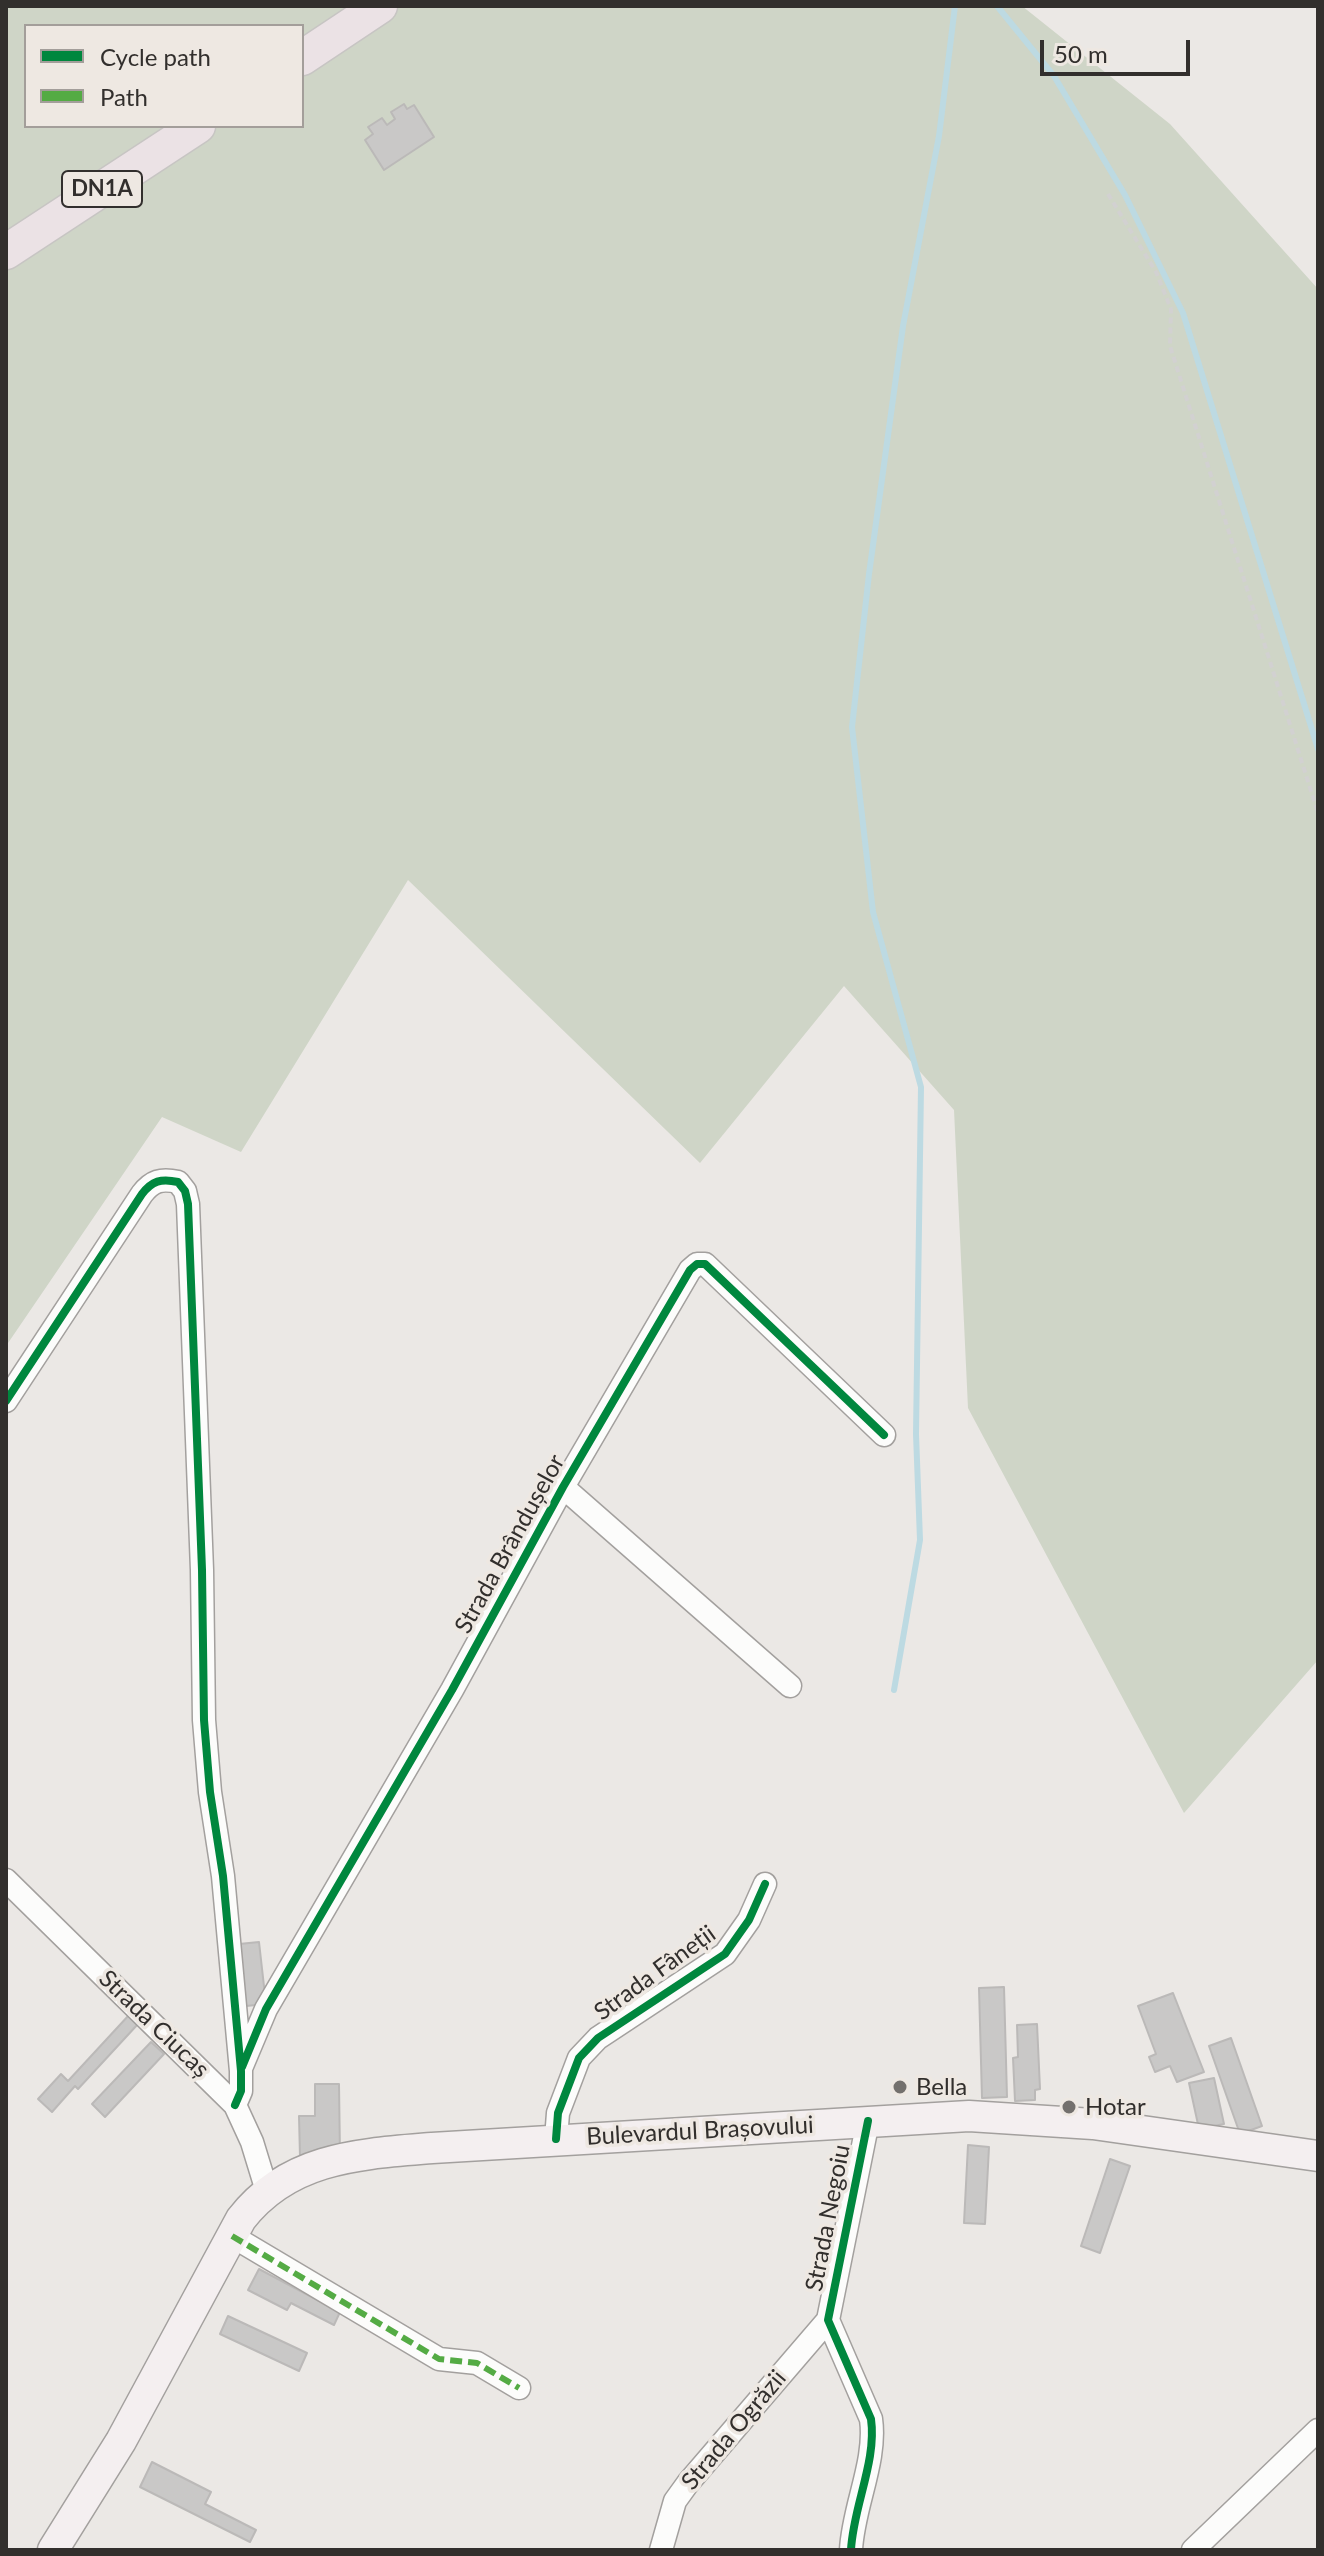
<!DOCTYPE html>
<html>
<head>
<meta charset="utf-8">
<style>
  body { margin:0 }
  #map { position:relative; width:1324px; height:2556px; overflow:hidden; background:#ebe8e5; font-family:Lato,sans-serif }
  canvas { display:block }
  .frame { position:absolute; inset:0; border:8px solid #322f2d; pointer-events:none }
  .legend { position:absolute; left:24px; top:24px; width:280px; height:104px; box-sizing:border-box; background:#eee8e2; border:2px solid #a39e9a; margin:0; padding:10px 14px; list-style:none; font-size:24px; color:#322f2d }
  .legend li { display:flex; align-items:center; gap:16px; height:40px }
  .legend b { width:40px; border:2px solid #a39e9a }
  .scale { position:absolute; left:1040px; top:40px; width:150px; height:36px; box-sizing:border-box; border:4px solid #322f2d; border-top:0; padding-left:10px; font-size:24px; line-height:28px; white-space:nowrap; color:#322f2d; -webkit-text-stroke:6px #eee8e2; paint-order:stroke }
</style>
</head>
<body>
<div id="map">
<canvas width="1324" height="2556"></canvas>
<div class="frame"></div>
<ul class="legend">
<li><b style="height:10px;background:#00873e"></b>Cycle path</li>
<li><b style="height:10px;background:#54ab44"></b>Path</li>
</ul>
<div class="scale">50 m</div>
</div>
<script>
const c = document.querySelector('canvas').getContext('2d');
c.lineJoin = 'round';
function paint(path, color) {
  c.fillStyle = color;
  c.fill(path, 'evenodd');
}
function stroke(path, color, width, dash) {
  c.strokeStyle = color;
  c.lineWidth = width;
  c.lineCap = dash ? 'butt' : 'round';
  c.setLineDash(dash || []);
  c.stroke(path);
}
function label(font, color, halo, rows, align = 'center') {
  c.font = font + ' Lato,sans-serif';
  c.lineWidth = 7;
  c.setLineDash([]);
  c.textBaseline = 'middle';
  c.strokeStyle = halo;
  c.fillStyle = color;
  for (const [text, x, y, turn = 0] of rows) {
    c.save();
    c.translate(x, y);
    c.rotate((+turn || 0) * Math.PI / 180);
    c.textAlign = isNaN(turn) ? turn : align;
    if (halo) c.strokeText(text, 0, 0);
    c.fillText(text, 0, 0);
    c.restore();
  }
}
const green = new Path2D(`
  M 6,6 L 1022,6 L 1170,124 L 1318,289 L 1318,1660 L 1184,1813 L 968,1408 L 954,1110 L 844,986 L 700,1163 L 408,880 L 241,1152 L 162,1117 L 6,1346 ZM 26,26 L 302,26 L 302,126 L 26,126 Z`);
const stream = new Path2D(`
  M 997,6 L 1054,76 L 1125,195 L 1183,313 L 1318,749
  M 894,1690 L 920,1540 L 916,1434 L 921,1087 L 873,912 L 852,727 L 869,574 L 903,326 L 939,136 L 955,6`);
const building = new Path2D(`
  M 404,104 L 407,109 L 414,105 L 434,137 L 384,170 L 365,140 L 373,134 L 368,127 L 382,118 L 387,125 L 395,119 L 391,112 Z
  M 259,1942 L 266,2004 L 246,2006 L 239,1944 Z
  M 1004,1987 L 1007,2097 L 982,2098 L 979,1988 Z
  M 1173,1993 L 1204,2072 L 1177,2082 L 1170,2066 L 1155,2072 L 1149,2057 L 1156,2054 L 1138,2006 Z
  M 129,2015 L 138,2024 L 78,2089 L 75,2086 L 52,2112 L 38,2099 L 61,2074 L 68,2081 Z
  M 1037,2024 L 1040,2089 L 1035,2090 L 1035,2100 L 1015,2101 L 1013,2058 L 1018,2057 L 1017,2025 Z
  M 1231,2038 L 1262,2126 L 1240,2134 L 1209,2046 Z
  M 151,2042 L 164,2054 L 105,2117 L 92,2104 Z
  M 1214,2078 L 1224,2124 L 1199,2129 L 1189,2083 Z
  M 315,2084 L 339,2084 L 340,2156 L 300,2157 L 299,2116 L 315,2116 Z
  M 968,2145 L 989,2147 L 985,2224 L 964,2223 Z
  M 1110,2159 L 1130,2166 L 1100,2253 L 1081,2246 Z
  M 259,2269 L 340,2312 L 334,2325 L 291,2303 L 287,2310 L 248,2290 Z
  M 228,2316 L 307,2353 L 299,2371 L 220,2334 Z
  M 152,2462 L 211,2492 L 205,2504 L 256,2530 L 250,2542 L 140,2487 Z`);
const path = new Path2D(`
  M 1108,194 L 1156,272 L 1171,309 L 1170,346 L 1318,813`);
const minor = new Path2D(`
  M 6,1401 L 142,1194 C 152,1181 161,1178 178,1182 L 185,1191 L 188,1204 L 202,1570 L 204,1720 L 210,1792 L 223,1876 L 241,2071 L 241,2091 L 235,2105
  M 563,1487 L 790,1686
  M 6,1880 L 235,2105 L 252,2142 L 267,2191
  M 242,2066 L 266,2009 L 452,1690 L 563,1487 L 690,1270 L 697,1264 L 705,1264 L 884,1435
  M 556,2139 L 558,2113 L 579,2058 L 598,2038 L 725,1954 L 749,1920 L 765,1884
  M 232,2236 L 439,2359 L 477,2363 L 519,2388
  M 661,2550 L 675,2501 L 688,2483 L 828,2320
  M 851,2550 C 853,2507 877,2461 871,2419 L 828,2320 L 868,2121
  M 1193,2550 L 1318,2430`);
const secondary = new Path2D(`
  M 53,2550 L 121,2441 L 241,2219 C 289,2157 360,2154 432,2148 L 969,2116 L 1093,2124 L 1318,2156`);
const primary = new Path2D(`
  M 302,58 L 380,6
  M 6,252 L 198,126`);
const quiet = new Path2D(`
  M 232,2236 L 439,2359 L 477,2363 L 519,2388`);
const cycleway = new Path2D(`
  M 6,1401 L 142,1194 C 152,1181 161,1178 178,1182 L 185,1191 L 188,1204 L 202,1570 L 204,1720 L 210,1792 L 223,1876 L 241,2071 L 241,2091 L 235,2105
  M 242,2067 L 266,2009 L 452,1690 L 563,1487 L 690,1270 L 697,1264 L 705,1264 L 884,1435
  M 556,2139 L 558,2113 L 579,2058 L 598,2038 L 725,1954 L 749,1920 L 765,1884
  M 851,2550 C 853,2507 877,2461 871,2419 L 828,2320 L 868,2121`);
const markers = [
  [900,2087,8,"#73706d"],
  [1069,2107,8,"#73706d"]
];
const shields = [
  [102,189,80]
];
const shieldNames = [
  ["DN1A",102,189]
];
const streetNames = [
  ["Strada Brândușelor",510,1544,-61],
  ["Strada Fâneții",655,1973,-36],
  ["Strada Ciucaș",154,2024,44],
  ["Bulevardul Brașovului",700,2131,-3],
  ["Strada Negoiu",828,2218,-79],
  ["Strada Ogrăzii",734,2430,-50]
];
const poiNames = [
  ["Bella",916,2087],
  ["Hotar",1085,2107]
];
paint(green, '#cfd5c7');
stroke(stream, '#bddae2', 6);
paint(building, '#c9c8c7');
stroke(building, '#bbb9b8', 2);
stroke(minor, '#a3a09e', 25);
stroke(secondary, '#a3a09e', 33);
stroke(primary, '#c7c5c3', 37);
stroke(path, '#d2d1d1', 4, [6, 4]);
stroke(minor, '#fcfcfb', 22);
stroke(secondary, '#f4eff0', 30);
stroke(primary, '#ebe2e5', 34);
stroke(quiet, '#54ab44', 6, [12, 6]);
stroke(cycleway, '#00873e', 8);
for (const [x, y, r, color] of markers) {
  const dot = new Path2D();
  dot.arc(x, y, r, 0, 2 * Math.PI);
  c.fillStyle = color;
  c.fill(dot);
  stroke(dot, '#eee8e2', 3);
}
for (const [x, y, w] of shields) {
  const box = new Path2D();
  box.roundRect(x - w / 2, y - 18, w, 36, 6);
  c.fillStyle = '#eee8e2';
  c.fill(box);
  stroke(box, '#322f2d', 2);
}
label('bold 22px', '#322f2d', null, shieldNames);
label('24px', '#322f2d', '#eee8e2', streetNames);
label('24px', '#322f2d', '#eee8e2', poiNames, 'left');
</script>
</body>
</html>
